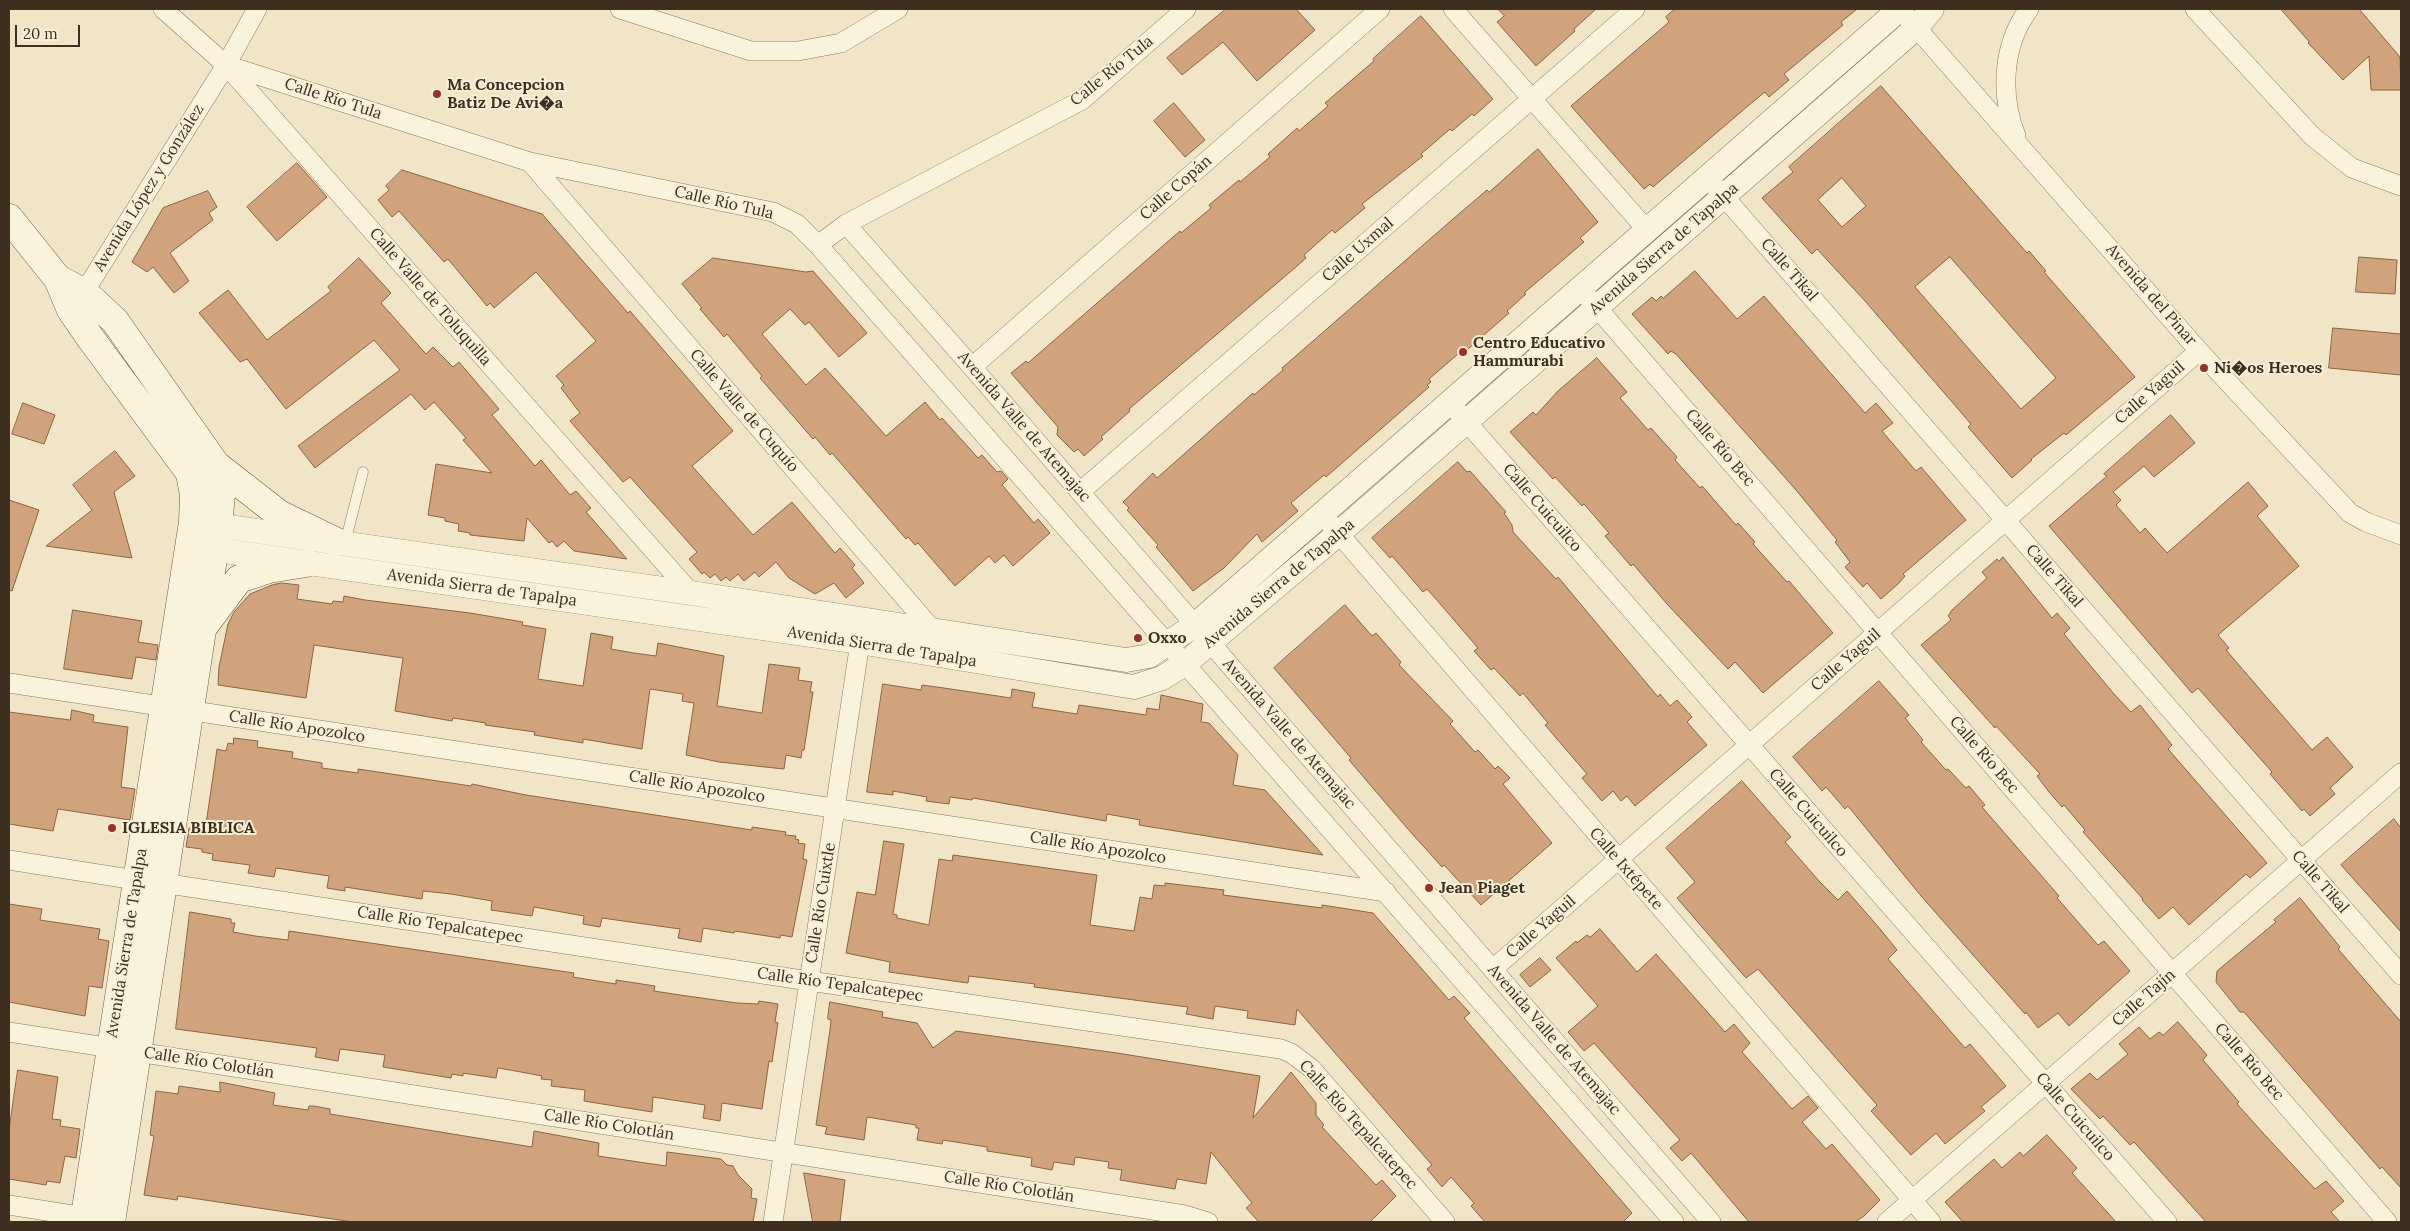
<!DOCTYPE html>
<html>
<head>
<meta charset="utf-8">
<style>
  body { margin:0 }
  #map { position:relative; width:2410px; height:1231px; overflow:hidden; background:#f0e6c7; font-family:Lora,serif }
  canvas { display:block }
  .frame { position:absolute; inset:0; border:10px solid #3d3020; pointer-events:none }
  .scale { position:absolute; left:15px; top:25px; width:65px; height:22px; box-sizing:border-box; border:2px solid #3d3020; border-top:0; padding-left:6px; font-size:15px; line-height:18px; white-space:nowrap; color:#3d3020; -webkit-text-stroke:4px #f7f0d7; paint-order:stroke }
</style>
</head>
<body>
<div id="map">
<canvas width="2410" height="1231"></canvas>
<div class="frame"></div>
<div class="scale">20 m</div>
</div>
<script>
const c = document.querySelector('canvas').getContext('2d');
c.lineJoin = 'round';
function paint(path, color) {
  c.fillStyle = color;
  c.fill(path, 'evenodd');
}
function stroke(path, color, width, dash) {
  c.strokeStyle = color;
  c.lineWidth = width;
  c.lineCap = dash ? 'butt' : 'round';
  c.setLineDash(dash || []);
  c.stroke(path);
}
function label(font, color, halo, rows, align = 'center') {
  c.font = font + ' Lora,serif';
  c.lineWidth = 4;
  c.setLineDash([]);
  c.textBaseline = 'middle';
  c.strokeStyle = halo;
  c.fillStyle = color;
  for (const [text, x, y, turn = 0] of rows) {
    c.save();
    c.translate(x, y);
    c.rotate((+turn || 0) * Math.PI / 180);
    c.textAlign = isNaN(turn) ? turn : align;
    if (halo) c.strokeText(text, 0, 0);
    c.fillText(text, 0, 0);
    c.restore();
  }
}
const building = new Path2D(`
  M 1226,9 L 1296,9 L 1315,30 L 1257,81 L 1223,42 L 1182,75 L 1167,58 Z
  M 1498,9 L 1596,9 L 1574,29 L 1575,31 L 1536,66 L 1497,22 L 1504,16 Z
  M 1675,9 L 1857,9 L 1841,22 L 1843,25 L 1784,74 L 1789,80 L 1769,97 L 1765,92 L 1755,100 L 1653,187 L 1650,184 L 1644,189 L 1571,106 L 1669,22 L 1666,17 Z
  M 2281,9 L 2359,9 L 2400,57 L 2401,90 L 2371,90 L 2369,56 L 2343,80 L 2308,43 L 2309,42 Z
  M 1421,16 L 1493,99 L 1474,116 L 1472,114 L 1452,131 L 1450,129 L 1421,154 L 1423,156 L 1362,204 L 1365,208 L 1335,233 L 1332,230 L 1304,255 L 1306,258 L 1296,267 L 1129,409 L 1130,411 L 1101,437 L 1103,439 L 1084,456 L 1078,449 L 1074,452 L 1057,435 L 1058,427 L 1011,373 L 1026,361 L 1028,363 L 1180,231 L 1181,233 L 1211,208 L 1209,205 L 1239,180 L 1240,182 L 1270,157 L 1268,154 L 1297,128 L 1299,131 L 1328,106 L 1325,103 L 1374,61 L 1373,59 Z
  M 1881,86 L 2027,253 L 2029,251 L 2046,271 L 2044,272 L 2135,377 L 2066,435 L 2064,433 L 2031,459 L 2032,460 L 2012,478 L 1968,427 L 1971,424 L 1865,301 L 1817,249 L 1812,254 L 1762,198 L 1793,172 L 1789,167 ZM 1842,178 L 1866,206 L 1842,227 L 1818,200 ZM 1950,257 L 2056,378 L 2021,409 L 1915,287 Z
  M 1174,103 L 1205,140 L 1185,157 L 1154,121 Z
  M 1538,149 L 1598,222 L 1580,238 L 1584,242 L 1524,293 L 1526,294 L 1507,311 L 1509,313 L 1460,356 L 1458,354 L 1429,379 L 1431,382 L 1427,385 L 1429,387 L 1326,477 L 1324,475 L 1291,503 L 1298,511 L 1262,542 L 1257,534 L 1224,568 L 1193,591 L 1156,547 L 1158,545 L 1127,510 L 1129,508 L 1123,502 L 1153,473 L 1157,478 L 1253,393 L 1254,395 L 1283,370 L 1282,368 L 1453,219 L 1487,190 L 1489,192 Z
  M 297,163 L 327,197 L 277,241 L 247,207 Z
  M 402,170 L 542,214 L 628,313 L 630,311 L 733,431 L 692,466 L 753,535 L 792,502 L 835,553 L 840,548 L 855,565 L 852,568 L 864,583 L 846,598 L 834,583 L 815,594 L 789,578 L 776,562 L 759,577 L 755,572 L 744,581 L 738,574 L 730,581 L 726,577 L 721,581 L 715,574 L 710,578 L 704,572 L 702,574 L 689,559 L 697,552 L 630,477 L 623,482 L 570,421 L 580,413 L 561,388 L 564,385 L 556,376 L 596,341 L 536,272 L 494,308 L 490,303 L 487,306 L 448,259 L 444,262 L 399,211 L 392,217 L 378,200 L 389,190 L 386,186 Z
  M 208,191 L 217,207 L 209,213 L 213,220 L 170,253 L 189,281 L 174,293 L 153,267 L 147,272 L 132,262 L 163,208 Z
  M 2359,257 L 2397,260 L 2395,294 L 2356,292 Z
  M 359,258 L 391,293 L 381,303 L 426,354 L 433,347 L 453,367 L 459,362 L 499,409 L 492,415 L 535,466 L 541,460 L 570,495 L 576,491 L 591,508 L 586,512 L 627,559 L 574,551 L 564,541 L 557,547 L 552,541 L 549,543 L 527,518 L 524,541 L 470,535 L 470,533 L 458,531 L 459,524 L 445,521 L 445,518 L 428,515 L 436,464 L 492,473 L 463,440 L 466,438 L 434,402 L 425,410 L 411,394 L 315,468 L 298,446 L 400,370 L 374,340 L 286,409 L 247,359 L 240,362 L 199,313 L 228,290 L 267,340 L 331,291 L 328,287 Z
  M 713,258 L 806,272 L 813,271 L 867,333 L 839,357 L 809,322 L 805,325 L 790,309 L 762,334 L 806,385 L 825,368 L 886,436 L 925,402 L 940,420 L 942,418 L 978,458 L 982,455 L 997,472 L 1001,471 L 1008,479 L 1002,485 L 1034,523 L 1038,519 L 1050,533 L 1013,566 L 1004,555 L 995,563 L 989,556 L 955,586 L 918,543 L 915,545 L 908,537 L 906,539 L 832,453 L 830,455 L 815,437 L 813,439 L 760,378 L 762,376 L 727,334 L 724,337 L 700,309 L 702,308 L 682,284 Z
  M 1695,271 L 1737,319 L 1764,296 L 1865,413 L 1876,403 L 1893,423 L 1882,431 L 1916,471 L 1921,467 L 1966,520 L 1903,574 L 1905,576 L 1898,584 L 1881,599 L 1867,583 L 1863,587 L 1845,567 L 1850,562 L 1835,542 L 1837,540 L 1796,490 L 1676,354 L 1671,351 L 1668,354 L 1632,314 L 1652,297 L 1656,301 L 1661,296 L 1663,298 Z
  M 2333,328 L 2401,334 L 2401,375 L 2329,368 Z
  M 1597,358 L 1627,392 L 1620,398 L 1648,430 L 1651,428 L 1658,436 L 1677,457 L 1675,460 L 1700,488 L 1702,486 L 1736,525 L 1738,523 L 1755,542 L 1753,544 L 1787,582 L 1789,581 L 1833,633 L 1763,693 L 1735,662 L 1728,669 L 1667,604 L 1633,564 L 1631,566 L 1605,536 L 1609,533 L 1584,504 L 1582,506 L 1555,477 L 1553,479 L 1510,432 L 1533,412 L 1536,415 L 1558,391 Z
  M 23,403 L 55,415 L 44,444 L 12,434 Z
  M 2171,415 L 2195,443 L 2154,477 L 2144,466 L 2113,492 L 2121,500 L 2116,505 L 2140,533 L 2145,528 L 2167,553 L 2248,482 L 2268,506 L 2257,516 L 2299,566 L 2218,635 L 2229,648 L 2226,650 L 2312,750 L 2327,737 L 2353,767 L 2330,788 L 2335,794 L 2310,816 L 2304,809 L 2302,811 L 2270,774 L 2272,772 L 2198,688 L 2192,693 L 2049,526 L 2107,476 L 2104,474 Z
  M 115,451 L 135,476 L 114,492 L 132,558 L 46,546 L 92,510 L 73,485 Z
  M 1458,462 L 1467,472 L 1470,471 L 1506,512 L 1504,513 L 1512,525 L 1513,532 L 1556,579 L 1558,577 L 1658,697 L 1660,694 L 1670,706 L 1677,700 L 1692,717 L 1687,722 L 1707,745 L 1635,806 L 1627,796 L 1621,801 L 1613,791 L 1602,801 L 1582,778 L 1587,774 L 1545,725 L 1548,723 L 1523,693 L 1520,696 L 1494,668 L 1491,670 L 1474,651 L 1478,648 L 1436,599 L 1427,589 L 1423,592 L 1392,556 L 1390,558 L 1372,538 Z
  M 9,500 L 39,510 L 12,591 L 9,590 Z
  M 2003,557 L 2052,618 L 2057,613 L 2070,628 L 2064,634 L 2114,694 L 2131,712 L 2140,705 L 2172,745 L 2168,749 L 2267,863 L 2250,878 L 2246,874 L 2189,925 L 2173,907 L 2159,919 L 2142,900 L 2143,899 L 2083,832 L 2085,830 L 2064,805 L 2062,807 L 2049,792 L 2037,776 L 2040,774 L 1996,726 L 1995,728 L 1921,645 L 1951,620 L 1948,616 L 1952,610 L 1987,578 L 1982,572 L 1997,559 L 1999,561 Z
  M 282,583 L 299,585 L 297,599 L 332,604 L 333,601 L 343,602 L 344,596 L 365,600 L 470,613 L 523,622 L 522,625 L 546,629 L 538,679 L 583,686 L 591,633 L 613,637 L 611,649 L 634,653 L 656,656 L 658,643 L 724,656 L 717,706 L 762,713 L 769,664 L 800,668 L 798,680 L 812,682 L 810,692 L 813,692 L 804,750 L 802,750 L 801,758 L 786,755 L 784,769 L 719,762 L 686,755 L 694,703 L 682,701 L 683,694 L 650,689 L 642,749 L 583,739 L 583,743 L 534,735 L 535,732 L 485,725 L 486,723 L 453,718 L 452,721 L 395,711 L 403,658 L 314,645 L 306,698 L 218,685 L 219,667 L 228,624 L 234,612 L 250,594 L 272,585 Z
  M 1345,605 L 1372,636 L 1376,633 L 1401,662 L 1399,665 L 1453,721 L 1450,724 L 1475,752 L 1478,750 L 1495,769 L 1498,766 L 1510,778 L 1503,784 L 1552,843 L 1481,905 L 1444,865 L 1442,867 L 1407,828 L 1349,760 L 1351,758 L 1274,668 Z
  M 73,610 L 142,621 L 138,642 L 158,645 L 156,660 L 136,657 L 132,679 L 64,669 Z
  M 1879,681 L 1909,715 L 1905,718 L 1923,740 L 1921,742 L 1946,770 L 1948,769 L 1966,788 L 1969,786 L 1985,805 L 1982,807 L 2059,896 L 2057,898 L 2098,945 L 2104,941 L 2130,971 L 2069,1026 L 2058,1013 L 2038,1028 L 2026,1012 L 2025,1014 L 1921,896 L 1848,806 L 1845,809 L 1826,787 L 1822,791 L 1793,757 Z
  M 883,684 L 921,690 L 922,685 L 944,688 L 1011,698 L 1012,689 L 1035,693 L 1032,707 L 1077,714 L 1079,705 L 1146,715 L 1147,708 L 1159,710 L 1161,695 L 1203,704 L 1201,722 L 1209,723 L 1238,755 L 1233,785 L 1265,790 L 1323,855 L 1139,825 L 1140,820 L 1107,814 L 1106,821 L 973,798 L 972,800 L 950,797 L 949,804 L 926,801 L 927,797 L 893,791 L 893,795 L 867,792 Z
  M 72,710 L 94,715 L 93,722 L 128,727 L 121,787 L 135,789 L 130,820 L 58,809 L 53,831 L 9,824 L 9,712 L 70,720 Z
  M 234,738 L 258,741 L 257,747 L 293,752 L 292,758 L 322,763 L 322,768 L 358,773 L 358,769 L 471,786 L 472,784 L 526,795 L 752,830 L 752,827 L 786,832 L 785,835 L 796,836 L 795,839 L 799,840 L 798,843 L 805,844 L 803,859 L 807,860 L 792,937 L 781,935 L 780,938 L 735,931 L 734,933 L 703,928 L 701,942 L 678,938 L 680,929 L 602,918 L 600,927 L 583,924 L 584,916 L 534,907 L 532,916 L 491,910 L 492,901 L 451,894 L 423,891 L 422,899 L 345,887 L 345,891 L 327,888 L 329,876 L 276,868 L 274,877 L 248,873 L 250,865 L 212,860 L 213,854 L 202,852 L 202,849 L 186,847 L 189,828 L 205,831 L 217,749 L 226,751 L 228,743 L 233,744 Z
  M 1742,781 L 1791,837 L 1785,842 L 1819,881 L 1838,900 L 1847,891 L 1881,930 L 1897,950 L 1888,959 L 1965,1048 L 1970,1044 L 2006,1086 L 1981,1107 L 1985,1111 L 1945,1144 L 1936,1133 L 1911,1155 L 1871,1111 L 1877,1105 L 1758,969 L 1746,978 L 1677,898 L 1695,882 L 1666,848 Z
  M 2394,819 L 2401,828 L 2401,932 L 2341,865 Z
  M 884,841 L 904,844 L 893,914 L 897,915 L 897,918 L 929,925 L 939,859 L 952,861 L 953,855 L 1097,875 L 1090,925 L 1134,931 L 1140,897 L 1152,899 L 1154,885 L 1165,886 L 1165,883 L 1224,890 L 1223,895 L 1322,908 L 1322,905 L 1373,913 L 1449,1000 L 1454,996 L 1470,1013 L 1464,1018 L 1632,1213 L 1623,1222 L 1485,1222 L 1471,1206 L 1474,1203 L 1451,1177 L 1442,1187 L 1427,1169 L 1432,1165 L 1297,1009 L 1295,1025 L 1247,1018 L 1248,1011 L 1215,1006 L 1213,1019 L 1186,1014 L 1188,1007 L 1034,987 L 1035,984 L 969,976 L 968,983 L 889,972 L 890,962 L 846,953 L 857,892 L 875,895 Z
  M 2300,898 L 2340,947 L 2338,949 L 2401,1022 L 2401,1188 L 2382,1167 L 2380,1169 L 2244,1012 L 2240,1012 L 2216,982 L 2217,971 L 2276,922 L 2274,920 Z
  M 9,904 L 42,909 L 40,920 L 100,929 L 98,939 L 109,941 L 102,988 L 89,986 L 85,1016 L 9,1002 Z
  M 190,912 L 231,919 L 231,923 L 235,923 L 233,932 L 255,936 L 288,940 L 289,931 L 574,973 L 573,977 L 616,984 L 616,980 L 655,986 L 654,991 L 680,995 L 737,1003 L 758,1004 L 759,1001 L 778,1004 L 775,1022 L 778,1023 L 772,1062 L 769,1061 L 762,1109 L 722,1103 L 720,1121 L 703,1118 L 705,1105 L 653,1097 L 652,1112 L 584,1101 L 585,1090 L 551,1086 L 552,1080 L 541,1079 L 542,1076 L 521,1072 L 498,1068 L 496,1078 L 463,1073 L 463,1076 L 452,1074 L 451,1078 L 383,1067 L 385,1055 L 340,1049 L 338,1061 L 315,1057 L 317,1048 L 176,1029 Z
  M 1600,929 L 1637,972 L 1656,954 L 1725,1032 L 1734,1024 L 1750,1043 L 1742,1052 L 1792,1109 L 1808,1096 L 1818,1108 L 1802,1122 L 1826,1149 L 1832,1144 L 1880,1200 L 1864,1216 L 1855,1222 L 1749,1222 L 1691,1153 L 1682,1161 L 1670,1148 L 1680,1140 L 1594,1043 L 1584,1051 L 1568,1032 L 1598,1006 L 1556,958 L 1576,941 L 1577,943 L 1587,935 L 1590,937 Z
  M 1540,958 L 1551,970 L 1530,987 L 1520,975 Z
  M 830,1002 L 883,1012 L 882,1017 L 917,1023 L 933,1048 L 956,1031 L 1117,1053 L 1260,1076 L 1253,1118 L 1291,1072 L 1316,1103 L 1316,1115 L 1324,1125 L 1322,1127 L 1376,1185 L 1382,1180 L 1396,1196 L 1370,1222 L 1259,1222 L 1246,1208 L 1252,1203 L 1211,1152 L 1206,1184 L 1177,1179 L 1175,1189 L 1120,1180 L 1122,1170 L 1108,1168 L 1109,1162 L 1075,1157 L 1074,1165 L 1054,1162 L 1052,1170 L 1031,1166 L 1032,1158 L 987,1151 L 987,1147 L 943,1140 L 942,1144 L 917,1140 L 919,1128 L 916,1128 L 916,1125 L 867,1117 L 864,1140 L 825,1134 L 827,1127 L 816,1125 L 830,1030 L 831,1020 L 828,1019 Z
  M 2178,1022 L 2207,1055 L 2203,1060 L 2239,1102 L 2237,1104 L 2263,1133 L 2315,1189 L 2326,1181 L 2344,1201 L 2331,1212 L 2340,1222 L 2206,1222 L 2134,1142 L 2130,1145 L 2103,1116 L 2100,1119 L 2071,1089 L 2090,1073 L 2097,1080 L 2128,1054 L 2119,1044 L 2139,1027 L 2150,1039 L 2159,1032 L 2163,1035 Z
  M 18,1070 L 58,1077 L 52,1119 L 61,1120 L 60,1126 L 80,1129 L 76,1158 L 65,1156 L 60,1183 L 47,1181 L 46,1185 L 9,1179 L 9,1130 Z
  M 220,1082 L 275,1093 L 273,1105 L 308,1110 L 309,1106 L 314,1106 L 330,1109 L 330,1114 L 532,1147 L 534,1131 L 599,1143 L 598,1156 L 666,1166 L 667,1152 L 721,1159 L 727,1165 L 733,1166 L 738,1175 L 752,1189 L 751,1198 L 757,1199 L 753,1222 L 353,1222 L 178,1196 L 177,1200 L 144,1195 L 154,1136 L 150,1135 L 156,1091 L 178,1094 L 179,1086 L 220,1092 Z
  M 2047,1135 L 2077,1168 L 2072,1173 L 2116,1222 L 1963,1222 L 1945,1202 L 1994,1159 L 2002,1168 L 2020,1152 L 2023,1156 Z
  M 804,1173 L 845,1180 L 840,1222 L 813,1222 Z`);
const service = new Path2D(`
  M 345,543 L 363,472`);
const minor = new Path2D(`
  M 163,9 L 226,65 L 691,593
  M 620,9 L 751,51 L 798,51 L 841,43 L 898,9
  M 1453,9 L 1647,230
  M 1900,9 L 2199,351 L 2350,513 L 2366,522 L 2401,535
  M 2195,9 L 2312,136 L 2352,168 L 2401,186
  M 226,65 L 530,162 L 773,212 L 797,224 L 818,245 L 1674,1222
  M 2016,136 C 2000,95 2002,45 2029,9
  M 530,162 L 937,635
  M 1707,177 L 2401,975
  M 846,224 L 972,367 L 1711,1222
  M 818,245 L 846,224 L 1082,100 L 1186,9
  M 1580,288 L 2387,1222
  M 78,302 L 226,65 L 257,9
  M 972,367 L 1380,9
  M 1450,403 L 2167,1222
  M 1080,492 L 1635,9
  M 1322,514 L 1931,1222
  M 9,683 L 1386,892
  M 9,860 L 136,880
  M 162,883 L 809,981 L 1281,1049 L 1291,1053 L 1311,1068 L 1445,1222
  M 1493,969 L 2199,351
  M 9,1032 L 1185,1215 L 1208,1222
  M 9,1205 L 85,1217
  M 773,1222 L 860,642
  M 1887,1222 L 2401,773`);
const tertiary = new Path2D(`
  M 201,523 L 691,593 L 1126,660 L 1149,656 L 1195,625 L 1900,9
  M 197,547 L 860,642 L 1134,687 L 1162,678 L 1186,663 L 1338,534 L 1917,27 L 1932,9`);
const secondary = new Path2D(`
  M 9,218 L 58,279 L 71,310 L 91,339 L 190,473 L 194,495 L 193,522 L 84,1222
  M 58,279 L 85,293 L 115,321 L 216,465 L 221,494 L 218,526 L 111,1222
  M 216,465 L 279,514 L 337,542
  M 204,626 L 239,579 L 269,569 L 306,563`);
const markers = [
  [437,94,5,"#9f2e29"],
  [1463,352,5,"#9f2e29"],
  [2204,368,5,"#9f2e29"],
  [1138,638,5,"#9f2e29"],
  [112,828,5,"#9f2e29"],
  [1429,888,5,"#9f2e29"]
];
const streetNames = [
  ["Calle Río Tula",1112,71,-39],
  ["Calle Río Tula",333,99,18],
  ["Avenida López y González",149,188,-58],
  ["Calle Copán",1176,188,-41],
  ["Calle Río Tula",724,203,13],
  ["Avenida Sierra de Tapalpa",1664,249,-41],
  ["Calle Uxmal",1358,250,-41],
  ["Calle Tikal",1789,270,49],
  ["Avenida del Pinar",2151,295,49],
  ["Calle Valle de Toluquilla",430,297,49],
  ["Calle Yaguil",2150,393,-41],
  ["Calle Valle de Cuquío",744,411,49],
  ["Avenida Valle de Atemajac",1024,427,49],
  ["Calle Río Bec",1720,448,49],
  ["Calle Cuicuilco",1542,508,49],
  ["Calle Tikal",2054,576,49],
  ["Avenida Sierra de Tapalpa",1279,584,-40],
  ["Avenida Sierra de Tapalpa",482,588,8],
  ["Avenida Sierra de Tapalpa",882,647,9],
  ["Calle Yaguil",1846,660,-41],
  ["Calle Río Apozolco",297,727,9],
  ["Avenida Valle de Atemajac",1289,734,49],
  ["Calle Río Bec",1984,755,49],
  ["Calle Río Apozolco",697,787,9],
  ["Calle Cuicuilco",1808,813,49],
  ["Calle Río Apozolco",1098,848,9],
  ["Calle Ixtépete",1626,869,49],
  ["Calle Tikal",2320,882,49],
  ["Calle Río Cuixtle",821,903,-81],
  ["Calle Río Tepalcatepec",440,925,9],
  ["Calle Yaguil",1541,927,-41],
  ["Avenida Sierra de Tapalpa",127,943,-81],
  ["Calle Río Tepalcatepec",840,985,8],
  ["Calle Tajín",2144,998,-41],
  ["Avenida Valle de Atemajac",1554,1040,49],
  ["Calle Río Bec",2249,1062,49],
  ["Calle Río Colotlán",209,1063,9],
  ["Calle Cuicuilco",2075,1117,49],
  ["Calle Río Colotlán",609,1125,9],
  ["Calle Río Tepalcatepec",1358,1125,48],
  ["Calle Río Colotlán",1009,1187,9]
];
const poiNames = [
  ["Ma Concepcion",447,85],
  ["Batiz De Avi�a",447,103],
  ["Centro Educativo",1473,343],
  ["Hammurabi",1473,361],
  ["Ni�os Heroes",2214,368],
  ["Oxxo",1148,638],
  ["IGLESIA BIBLICA",122,828],
  ["Jean Piaget",1439,888]
];
paint(building, '#d0a37c');
stroke(building, '#8e6340', 1);
stroke(service, '#8d795b', 11);
stroke(minor, '#8d795b', 20);
stroke(tertiary, '#8d795b', 25);
stroke(secondary, '#6f5a3e', 29);
stroke(service, '#faf3db', 10);
stroke(minor, '#faf3db', 19);
stroke(tertiary, '#faf3db', 24);
stroke(secondary, '#faf3db', 28);
for (const [x, y, r, color] of markers) {
  const dot = new Path2D();
  dot.arc(x, y, r, 0, 2 * Math.PI);
  c.fillStyle = color;
  c.fill(dot);
  stroke(dot, '#f7f0d7', 2);
}
label('16px', '#3d3020', '#f7f0d7', streetNames);
label('bold 16px', '#3d3020', '#f7f0d7', poiNames, 'left');
</script>
</body>
</html>
